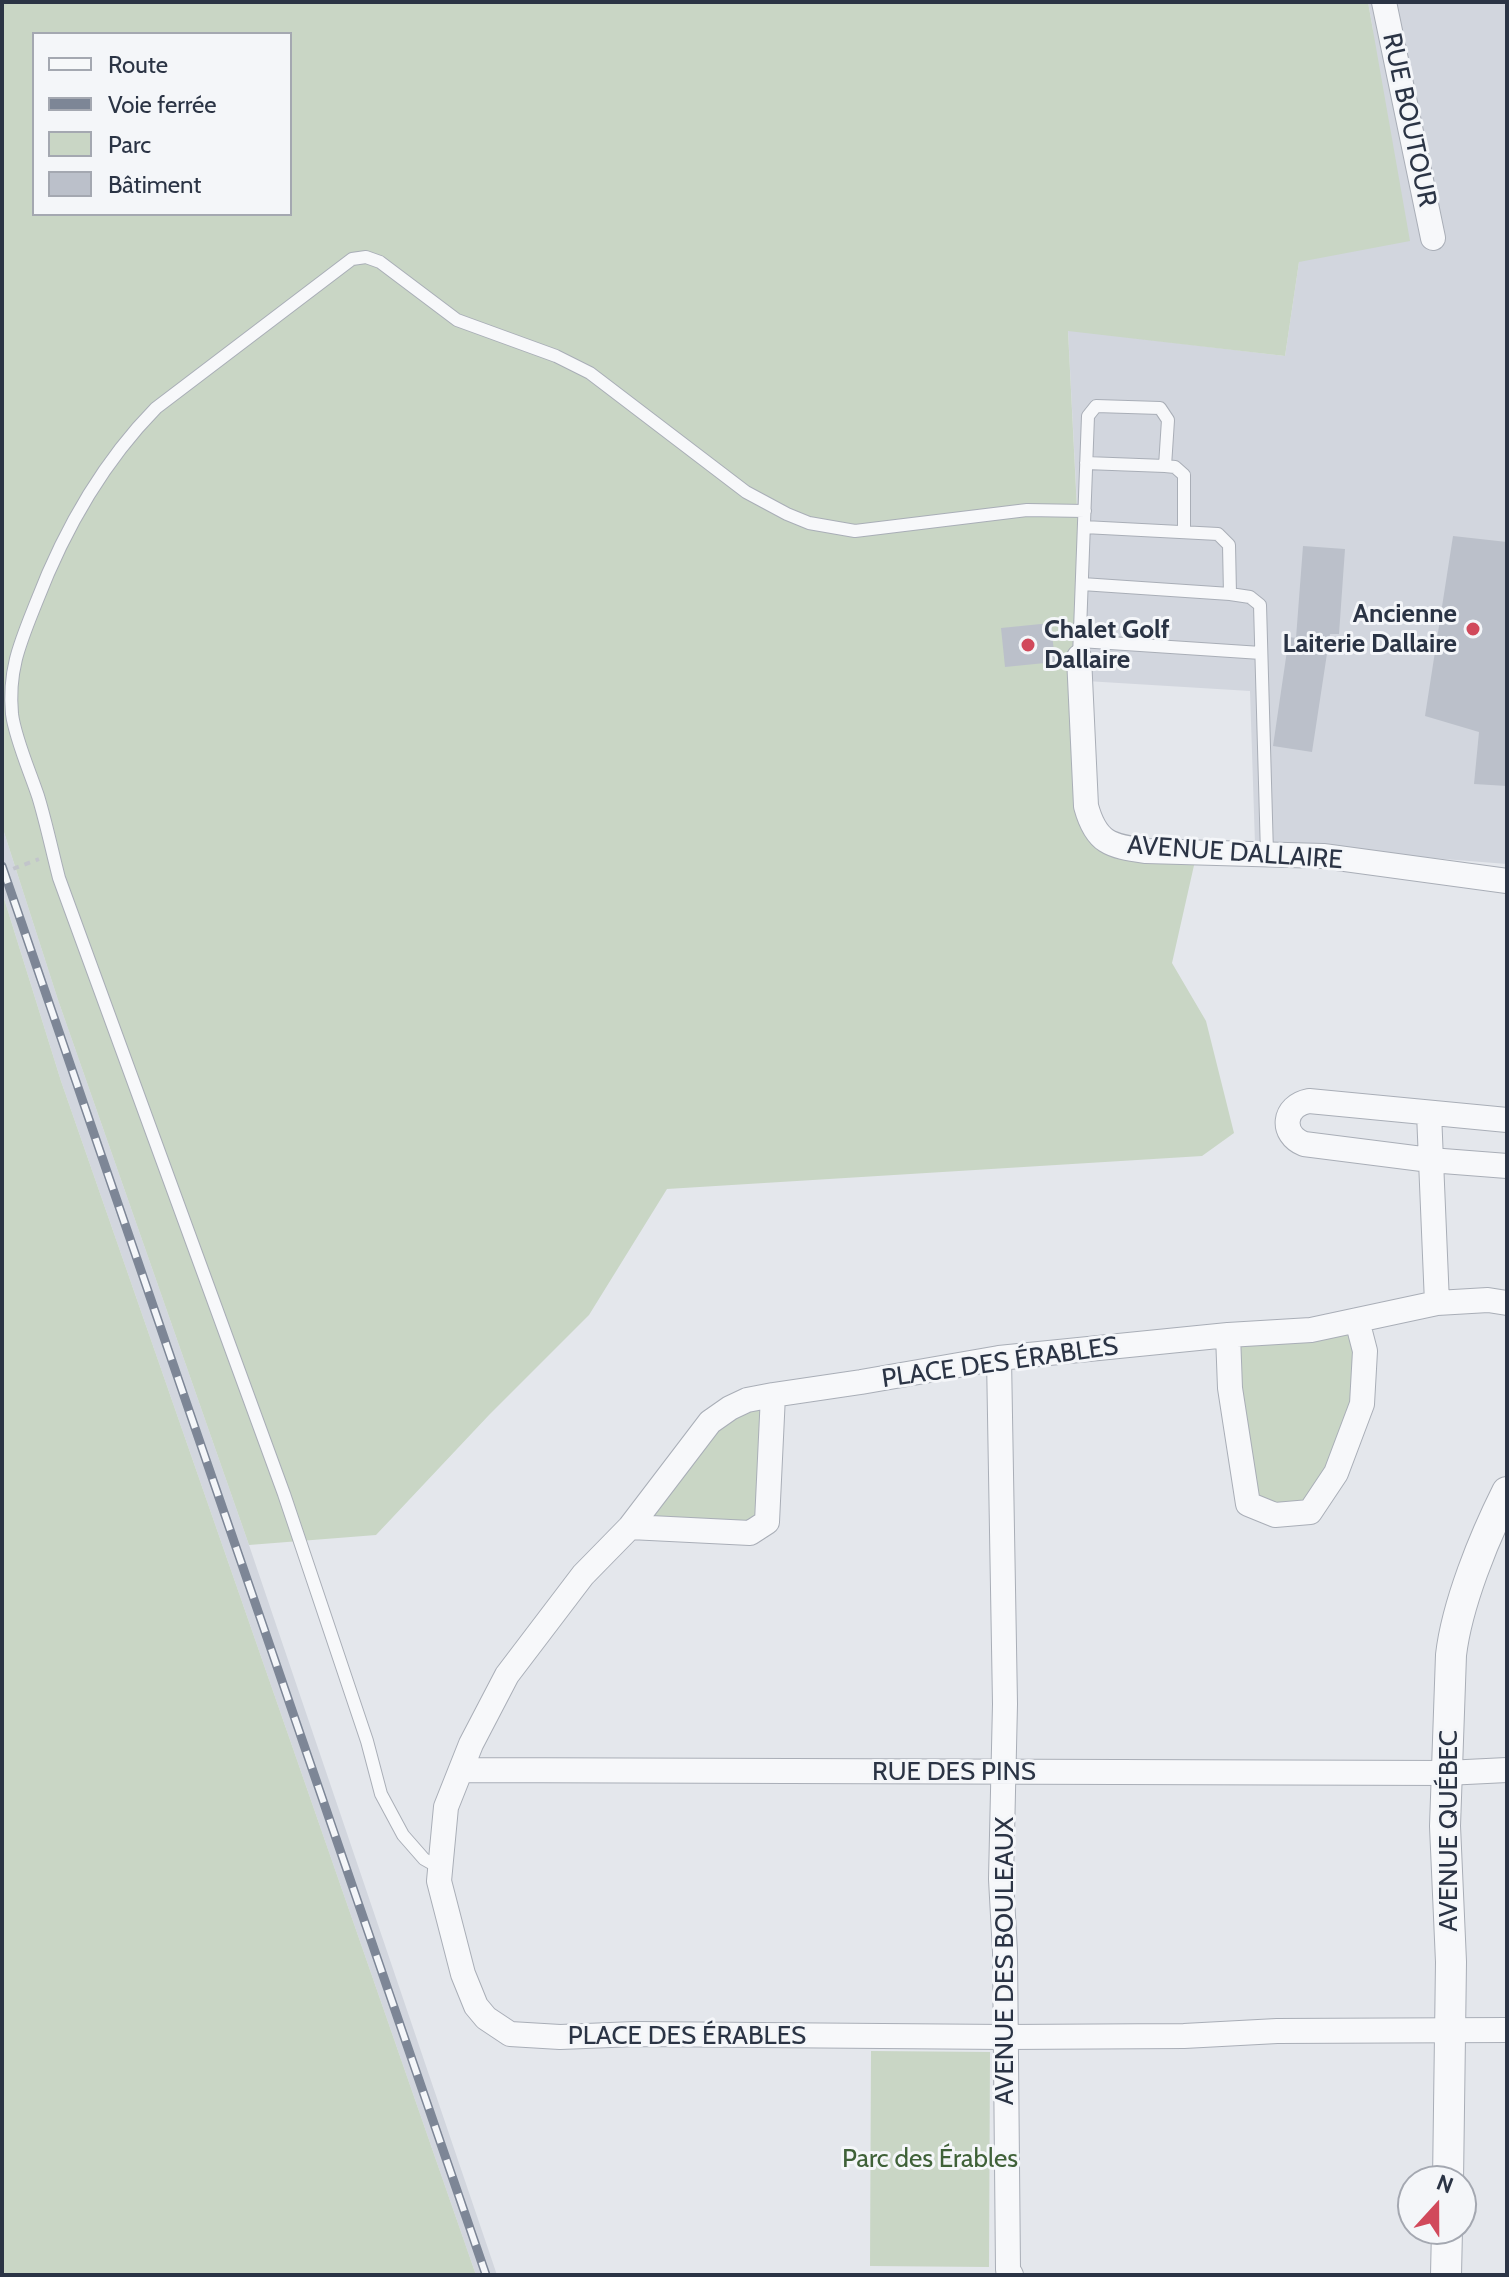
<!DOCTYPE html>
<html>
<head>
<meta charset="utf-8">
<style>
  body { margin:0 }
  #map { position:relative; width:1509px; height:2277px; overflow:hidden; background:#e4e7ec; font-family:Cabin,sans-serif }
  canvas { display:block }
  .frame { position:absolute; inset:0; border:4px solid #2b3445; pointer-events:none }
  .legend { position:absolute; left:32px; top:32px; width:260px; height:184px; box-sizing:border-box; background:#f4f6f9; border:2px solid #a4a8b1; margin:0; padding:10px 14px; list-style:none; font-size:24px; color:#2b3445 }
  .legend li { display:flex; align-items:center; gap:16px; height:40px }
  .legend b { width:40px; border:2px solid #a4a8b1 }
  .north { position:absolute; left:1397px; top:2165px; width:80px; height:80px; box-sizing:border-box; background:#f4f6f9; border:2px solid #a4a8b1; border-radius:50%; rotate:21deg; font-size:22px; font-weight:700; line-height:32px; text-align:center; color:#2b3445 }
  .north::after { content:''; display:block; margin:auto; width:28px; height:36px; background:#d1495b; clip-path:polygon(50% 0,100% 100%,50% 72%,0 100%) }
</style>
</head>
<body>
<div id="map">
<canvas width="1509" height="2277"></canvas>
<div class="frame"></div>
<ul class="legend">
<li><b style="height:10px;background:#f7f8fa"></b>Route</li>
<li><b style="height:10px;background:#7d8696"></b>Voie ferrée</li>
<li><b style="height:22px;background:#c9d6c5"></b>Parc</li>
<li><b style="height:22px;background:#bbc0ca"></b>Bâtiment</li>
</ul>
<div class="north">N</div>
</div>
<script>
const c = document.querySelector('canvas').getContext('2d');
c.lineJoin = 'round';
function paint(path, color) {
  c.fillStyle = color;
  c.fill(path, 'evenodd');
}
function stroke(path, color, width, dash) {
  c.strokeStyle = color;
  c.lineWidth = width;
  c.lineCap = dash ? 'butt' : 'round';
  c.setLineDash(dash || []);
  c.stroke(path);
}
function label(font, color, halo, rows, align = 'center') {
  c.font = font + ' Cabin,sans-serif';
  c.lineWidth = 6;
  c.setLineDash([]);
  c.textBaseline = 'middle';
  c.strokeStyle = halo;
  c.fillStyle = color;
  for (const [text, x, y, turn = 0] of rows) {
    c.save();
    c.translate(x, y);
    c.rotate((+turn || 0) * Math.PI / 180);
    c.textAlign = isNaN(turn) ? turn : align;
    if (halo) c.strokeText(text, 0, 0);
    c.fillText(text, 0, 0);
    c.restore();
  }
}
const built = new Path2D(`
  M 1368,2 L 1507,2 L 1507,864 L 1255,844 L 1250,691 L 1086,681 L 1068,330 L 1285,356 L 1299,262 L 1373,30 Z
  M 2,826 L 58,1000 L 249,1545 L 497,2275 L 476,2275 L 61,1081 L 2,892 Z`);
const green = new Path2D(`
  M 2,2 L 1368,2 L 1410,241 L 1299,262 L 1285,356 L 1068,331 L 1091,787 L 1099,821 L 1116,835 L 1197,852 L 1172,963 L 1206,1021 L 1234,1133 L 1202,1156 L 667,1189 L 589,1315 L 489,1415 L 376,1535 L 249,1545 L 58,1000 L 2,826 ZM 34,34 L 290,34 L 290,214 L 34,214 Z
  M 2,892 L 61,1081 L 476,2275 L 2,2275 Z
  M 1357,1320 L 1362,1404 L 1310,1512 L 1248,1504 L 1228,1335 Z
  M 773,1395 L 767,1522 L 630,1527 L 710,1422 Z
  M 871,2051 L 990,2052 L 989,2267 L 870,2266 Z`);
const building = new Path2D(`
  M 1453,536 L 1507,542 L 1507,786 L 1474,784 L 1479,732 L 1425,716 Z
  M 1303,546 L 1345,549 L 1339,634 L 1330,634 L 1312,752 L 1273,746 L 1289,637 L 1296,638 Z
  M 1051,623 L 1055,662 L 1005,667 L 1001,628 Z`);
const path = new Path2D(`
  M 2,873 L 39,859`);
const service = new Path2D(`
  M 1086,463 L 1165,466
  M 1084,527 L 1218,534 L 1229,545 L 1230,594 L 1250,597 L 1260,605 L 1267,854
  M 1082,584 L 1230,594
  M 1080,641 L 1261,653
  M 1079,657 L 1088,416 L 1096,406 L 1160,408 L 1168,420 L 1165,466 L 1175,467 L 1184,475 L 1184,531
  M 440,1868 L 424,1859 L 403,1835 L 381,1794 L 367,1741 L 284,1494 L 59,878 C 52,851 46,822 38,796 C 30,772 15,738 12,714 C 8,670 20,643 36,603 C 64,530 101,464 156,408 L 352,259 L 366,257 L 380,262 L 457,320 L 556,356 L 590,373 L 746,492 L 787,514 L 809,523 L 855,531 L 1027,510 L 1085,511`);
const minor = new Path2D(`
  M 1384,2 L 1433,238
  M 1079,657 L 1086,806 C 1096,843 1110,846 1146,851 L 1323,856 L 1507,881
  M 1429,1113 L 1437,1303
  M 1507,1120 L 1309,1101 C 1283,1106 1280,1134 1304,1144 L 1430,1160 L 1507,1166
  M 1507,1303 L 1488,1300 L 1437,1303 L 1311,1330 L 1228,1335 L 999,1358 L 861,1382 L 773,1395 L 747,1400 L 730,1408 L 710,1422 L 630,1527 L 583,1575 L 507,1675 L 471,1744 L 446,1807 L 439,1881 L 463,1974 L 476,2006 L 486,2018 L 510,2034 L 560,2037 L 636,2034 L 1005,2037 L 1184,2036 L 1277,2031 L 1507,2030
  M 1228,1335 L 1230,1388 L 1248,1504 L 1275,1515 L 1310,1512 L 1336,1473 L 1362,1404 L 1365,1351 L 1357,1320
  M 999,1358 L 1005,1704 L 1001,1879 L 1005,1952 L 1008,2270 L 1011,2275
  M 630,1527 L 750,1533 L 767,1522 L 773,1395
  M 461,1770 L 1446,1773 L 1507,1770`);
const tertiary = new Path2D(`
  M 1448,2181 L 1451,1962 L 1445,1826 L 1451,1655 C 1457,1604 1484,1538 1507,1492
  M 1446,2275 L 1447,2229`);
const rail = new Path2D(`
  M 2,866 L 486,2275`);
const markers = [
  [1473,629,8,"#d1495b"],
  [1028,645,8,"#d1495b"]
];
const streetNames = [
  ["RUE BOUTOUR",1409,120,78],
  ["AVENUE DALLAIRE",1235,853,4],
  ["PLACE DES ÉRABLES",1000,1363,-8],
  ["RUE DES PINS",954,1772],
  ["AVENUE QUÉBEC",1449,1831,-90],
  ["AVENUE DES BOULEAUX",1005,1961,-90],
  ["PLACE DES ÉRABLES",687,2036]
];
const poiNames = [
  ["Ancienne",1457,614],
  ["Laiterie Dallaire",1457,644],
  ["Chalet Golf",1044,630,"left"],
  ["Dallaire",1044,660,"left"]
];
const parkNames = [
  ["Parc des Érables",930,2159]
];
paint(built, '#d2d6de');
paint(green, '#c9d6c5');
paint(building, '#bbc0ca');
stroke(service, '#a9aeb7', 14);
stroke(minor, '#a9aeb7', 26);
stroke(tertiary, '#a9aeb7', 32);
stroke(path, '#c2c5cb', 4, [6, 6]);
stroke(service, '#f7f8fa', 12);
stroke(minor, '#f7f8fa', 24);
stroke(tertiary, '#f7f8fa', 30);
stroke(rail, '#7d8696', 9);
stroke(rail, '#f4f6f9', 6, [18]);
for (const [x, y, r, color] of markers) {
  const dot = new Path2D();
  dot.arc(x, y, r, 0, 2 * Math.PI);
  c.fillStyle = color;
  c.fill(dot);
  stroke(dot, '#f4f6f9', 3);
}
label('26px', '#2b3445', '#f4f6f9', streetNames);
label('bold 26px', '#2b3445', '#f4f6f9', poiNames, 'right');
label('26px', '#3f6138', '#f4f6f9', parkNames);
</script>
</body>
</html>
